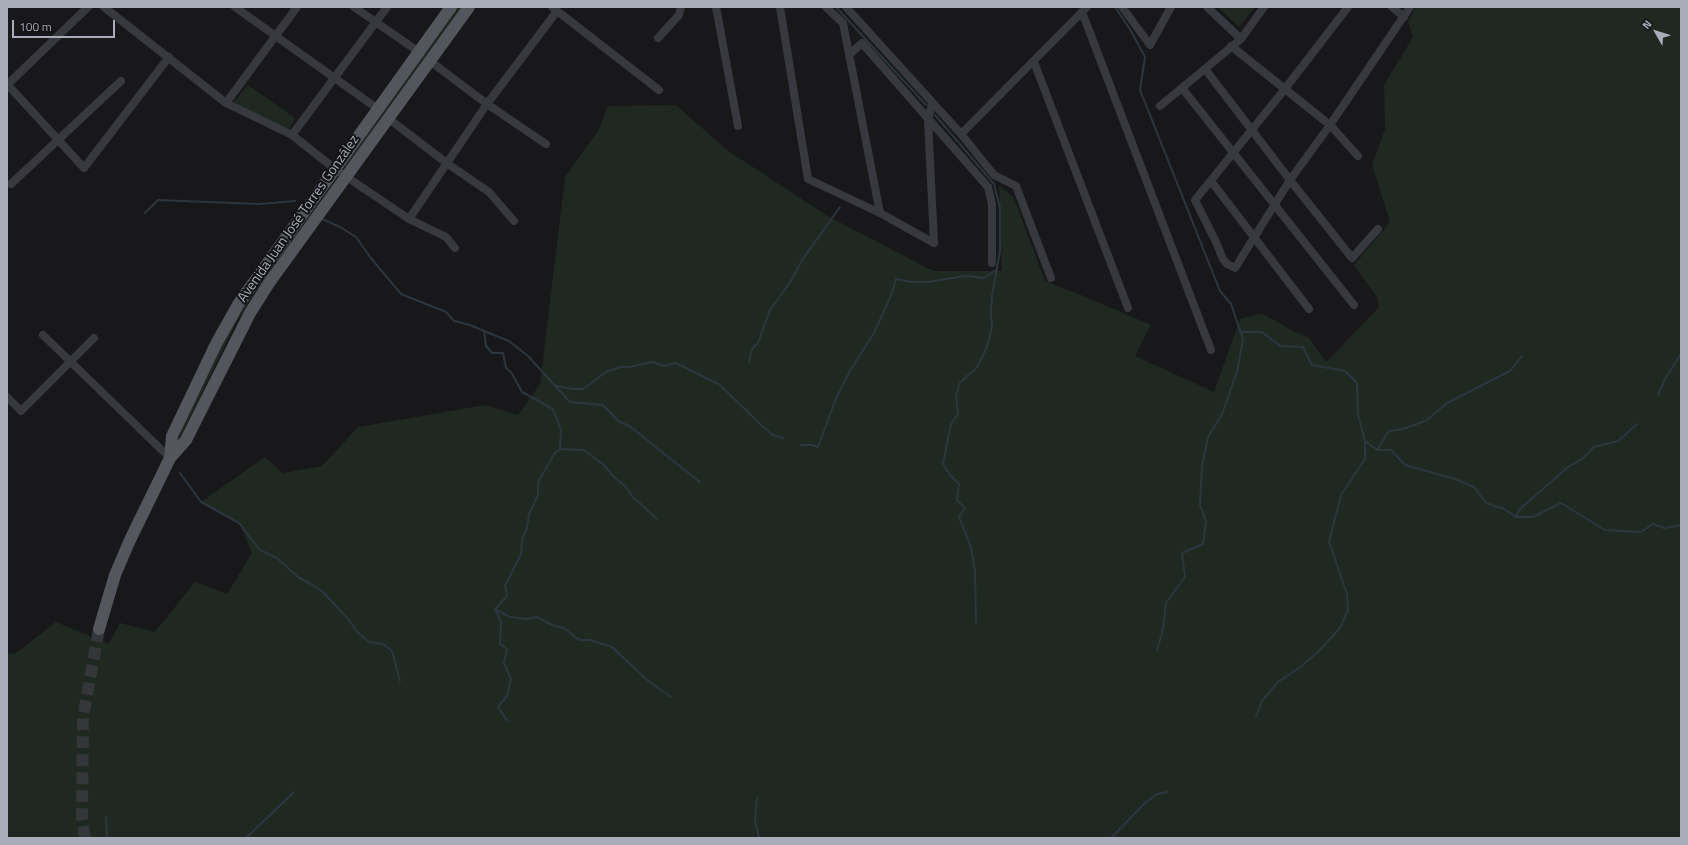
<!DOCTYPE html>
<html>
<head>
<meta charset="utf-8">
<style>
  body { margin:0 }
  #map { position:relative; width:1688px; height:845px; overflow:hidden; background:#18181a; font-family:"Titillium Web",sans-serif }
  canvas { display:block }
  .frame { position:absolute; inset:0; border:8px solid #a9adba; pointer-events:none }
  .north { position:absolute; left:1636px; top:12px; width:40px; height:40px; -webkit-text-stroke:3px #131315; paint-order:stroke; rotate:309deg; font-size:11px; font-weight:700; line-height:16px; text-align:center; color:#a9adba }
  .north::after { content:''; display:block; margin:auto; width:14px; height:18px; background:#a9adba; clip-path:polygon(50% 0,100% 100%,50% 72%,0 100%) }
  .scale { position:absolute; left:12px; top:20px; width:103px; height:18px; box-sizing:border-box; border:2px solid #a9adba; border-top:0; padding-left:5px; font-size:12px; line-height:14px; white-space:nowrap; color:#a9adba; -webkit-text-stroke:3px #131315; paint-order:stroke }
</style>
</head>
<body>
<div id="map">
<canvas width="1688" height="845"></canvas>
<div class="frame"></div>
<div class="north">N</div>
<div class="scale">100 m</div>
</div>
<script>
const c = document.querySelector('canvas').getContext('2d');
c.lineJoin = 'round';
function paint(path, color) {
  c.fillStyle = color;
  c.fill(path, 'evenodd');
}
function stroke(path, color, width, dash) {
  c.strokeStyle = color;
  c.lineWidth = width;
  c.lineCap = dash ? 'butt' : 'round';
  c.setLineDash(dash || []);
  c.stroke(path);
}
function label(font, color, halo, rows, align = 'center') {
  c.font = font + ' "Titillium Web",sans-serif';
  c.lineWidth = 4;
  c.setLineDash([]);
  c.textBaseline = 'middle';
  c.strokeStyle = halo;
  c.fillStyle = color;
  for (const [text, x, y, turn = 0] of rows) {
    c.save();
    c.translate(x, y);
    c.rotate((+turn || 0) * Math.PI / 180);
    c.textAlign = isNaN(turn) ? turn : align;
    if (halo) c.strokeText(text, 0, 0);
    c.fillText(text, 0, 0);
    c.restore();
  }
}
const green = new Path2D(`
  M 455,7 L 462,7 L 345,167 L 340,164 Z
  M 1218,7 L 1255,7 L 1239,27 Z
  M 1416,7 L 1681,7 L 1681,838 L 7,838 L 7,654 L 16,653 L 56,622 L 109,644 L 120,623 L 155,632 L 195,582 L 227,594 L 252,553 L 239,523 L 201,502 L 265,457 L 283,473 L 322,466 L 358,427 L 485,405 L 518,415 L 540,384 L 565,177 L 598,131 L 608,106 L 676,105 L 727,150 L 826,215 L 933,271 L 1002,271 L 999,186 L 1014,198 L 1045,281 L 1081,295 L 1151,325 L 1135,356 L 1214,392 L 1240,319 L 1262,313 L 1293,331 L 1309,338 L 1326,362 L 1379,307 L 1377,297 L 1354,265 L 1390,222 L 1372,165 L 1385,129 L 1384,85 L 1413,37 L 1408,22 Z
  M 248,85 L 295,118 L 288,131 L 233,103 Z
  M 293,230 L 298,233 L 256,291 L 235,325 L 179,440 L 185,415 L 235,316 Z`);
const stream = new Path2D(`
  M 836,7 L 926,105
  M 1115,7 L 1131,31 L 1145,57 L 1140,90 L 1220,291 L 1231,304 L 1243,339 L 1237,372 L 1222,414 L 1208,437 L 1202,466 L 1200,505 L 1206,521 L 1203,544 L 1182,553 L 1185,577 L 1166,603 L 1163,629 L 1157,651
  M 935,115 L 994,184 L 1000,208 L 1000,251 L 992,296 L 991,312 L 992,327 L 987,347 L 977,367 L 960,383 L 956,396 L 958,414 L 951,424 L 943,464 L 950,475 L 959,484 L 957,500 L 965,508 L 959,517 L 971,547 L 975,572 L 976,622
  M 145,213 L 158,200 L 259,204 L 295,201
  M 322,219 L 340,227 L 356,237 L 370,257 L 401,294 L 446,312 L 454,321 L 470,325 L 484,331 L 486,346 L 492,353 L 503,353 L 506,368 L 511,372 L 522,392 L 553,409 L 561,430 L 560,449 L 555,453 L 538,482 L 538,495 L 529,514 L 527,528 L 522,539 L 521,554 L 505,586 L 507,596 L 495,609 L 501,622 L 500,644 L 507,649 L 504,663 L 511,679 L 507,696 L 498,707 L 508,722
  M 484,331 L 509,341 L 528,356 L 570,402 L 603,405 L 618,421 L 631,427 L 658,449 L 700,482
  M 1240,332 L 1262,332 L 1280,346 L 1303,347 L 1312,365 L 1345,371 L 1357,383 L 1358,415 L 1365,441 L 1365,459 L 1341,495 L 1329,542 L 1347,594 L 1348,610 L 1340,628 L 1318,652 L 1299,668 L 1278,682 L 1262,701 L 1256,717
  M 749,362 L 752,349 L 758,343 L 770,310 L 791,281 L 802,260 L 840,207
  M 556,386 L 572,389 L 583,389 L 606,372 L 620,367 L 629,367 L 652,362 L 664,366 L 676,363 L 720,385 L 760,424 L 773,435 L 783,438
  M 1658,395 L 1665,379 L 1681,354
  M 1365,441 L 1377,450 L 1391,450 L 1405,465 L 1455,479 L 1474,487 L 1486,503 L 1504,509 L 1516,517 L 1533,517 L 1561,503 L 1605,530 L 1641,532 L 1653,524 L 1664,528 L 1681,525
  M 801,445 L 812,445 L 818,447 L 837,396 L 851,369 L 874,333 L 892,293 L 896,279 L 912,282 L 928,282 L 965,276 L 984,278 L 996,270
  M 560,449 L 584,450 L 604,465 L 613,476 L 625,486 L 633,497 L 657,519
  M 1377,450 L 1389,431 L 1403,429 L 1427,420 L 1447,403 L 1510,371 L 1522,356
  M 180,473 L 201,502 L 239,523 L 260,550 L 277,558 L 298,577 L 311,584 L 323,592 L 349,620 L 357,632 L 369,642 L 383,644 L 392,651 L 400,681
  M 1516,517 L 1520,509 L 1568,467 L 1582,459 L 1594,447 L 1618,441 L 1637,424
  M 495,609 L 510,617 L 527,619 L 537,617 L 552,625 L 564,628 L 579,640 L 590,640 L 612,647 L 647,680 L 671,697
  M 757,798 L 755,820 L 759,838
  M 106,817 L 107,838
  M 246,838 L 294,792
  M 1111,838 L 1145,803 L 1157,794 L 1168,792`);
const primaryTunnel = new Path2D(`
  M 85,838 L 82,818 L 83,717 L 99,629`);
const minor = new Path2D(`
  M 104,7 L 226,103 L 292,135 L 335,169 L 409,219 L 446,237 L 455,248
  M 235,7 L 378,109
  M 354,7 L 419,52
  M 552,7 L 659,90
  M 716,7 L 738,126
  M 780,7 L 808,179 L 880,213 L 934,243
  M 826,7 L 843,23 L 880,213
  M 846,7 L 961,134 L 994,175 L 1016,186 L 1051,278
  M 1122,7 L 1150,45 L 1171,7
  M 1207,7 L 1241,39
  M 1348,7 L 1284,90 L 1195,200 L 1216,242 L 1223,259 L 1227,264 L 1235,268 L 1290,180 L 1330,125 L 1410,7
  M 1392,7 L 1404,17
  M 1082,12 L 1211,350
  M 658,38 L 679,15 L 681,7
  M 1231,46 L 1330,125 L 1358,156
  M 850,54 L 862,43 L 988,187 L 992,204 L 992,263
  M 430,61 L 487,104 L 546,144
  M 1034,62 L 1128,308
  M 1205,69 L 1290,180 L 1352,258 L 1378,229
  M 7,84 L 84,168 L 169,57
  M 8,84 L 88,7
  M 1182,88 L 1354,305
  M 226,103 L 297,7
  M 932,104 L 928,120 L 934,243
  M 1160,106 L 1241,39 L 1264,7
  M 389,119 L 448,164 L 489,192 L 514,221
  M 961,134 L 1087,7
  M 292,135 L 387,7
  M 1211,181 L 1309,309
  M 11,184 L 121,81
  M 409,219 L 487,104 L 557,11
  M 43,335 L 170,458
  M 7,397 L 21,411 L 94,338`);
const primary = new Path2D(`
  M 170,458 L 172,436 L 216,344 L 239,303 L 451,7
  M 99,629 L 115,575 L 130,540 L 170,458 L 186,440 L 250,313 L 269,283 L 469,7`);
const streetNames = [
  ["Avenida Juan José Torres González",299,219,-55]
];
paint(green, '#1f2821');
stroke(stream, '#2d363f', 2);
stroke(primaryTunnel, '#35363a', 12, [12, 6]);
stroke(minor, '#38393f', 8);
stroke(primary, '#54565e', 12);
label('14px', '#a9adba', '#131315', streetNames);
</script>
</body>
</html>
